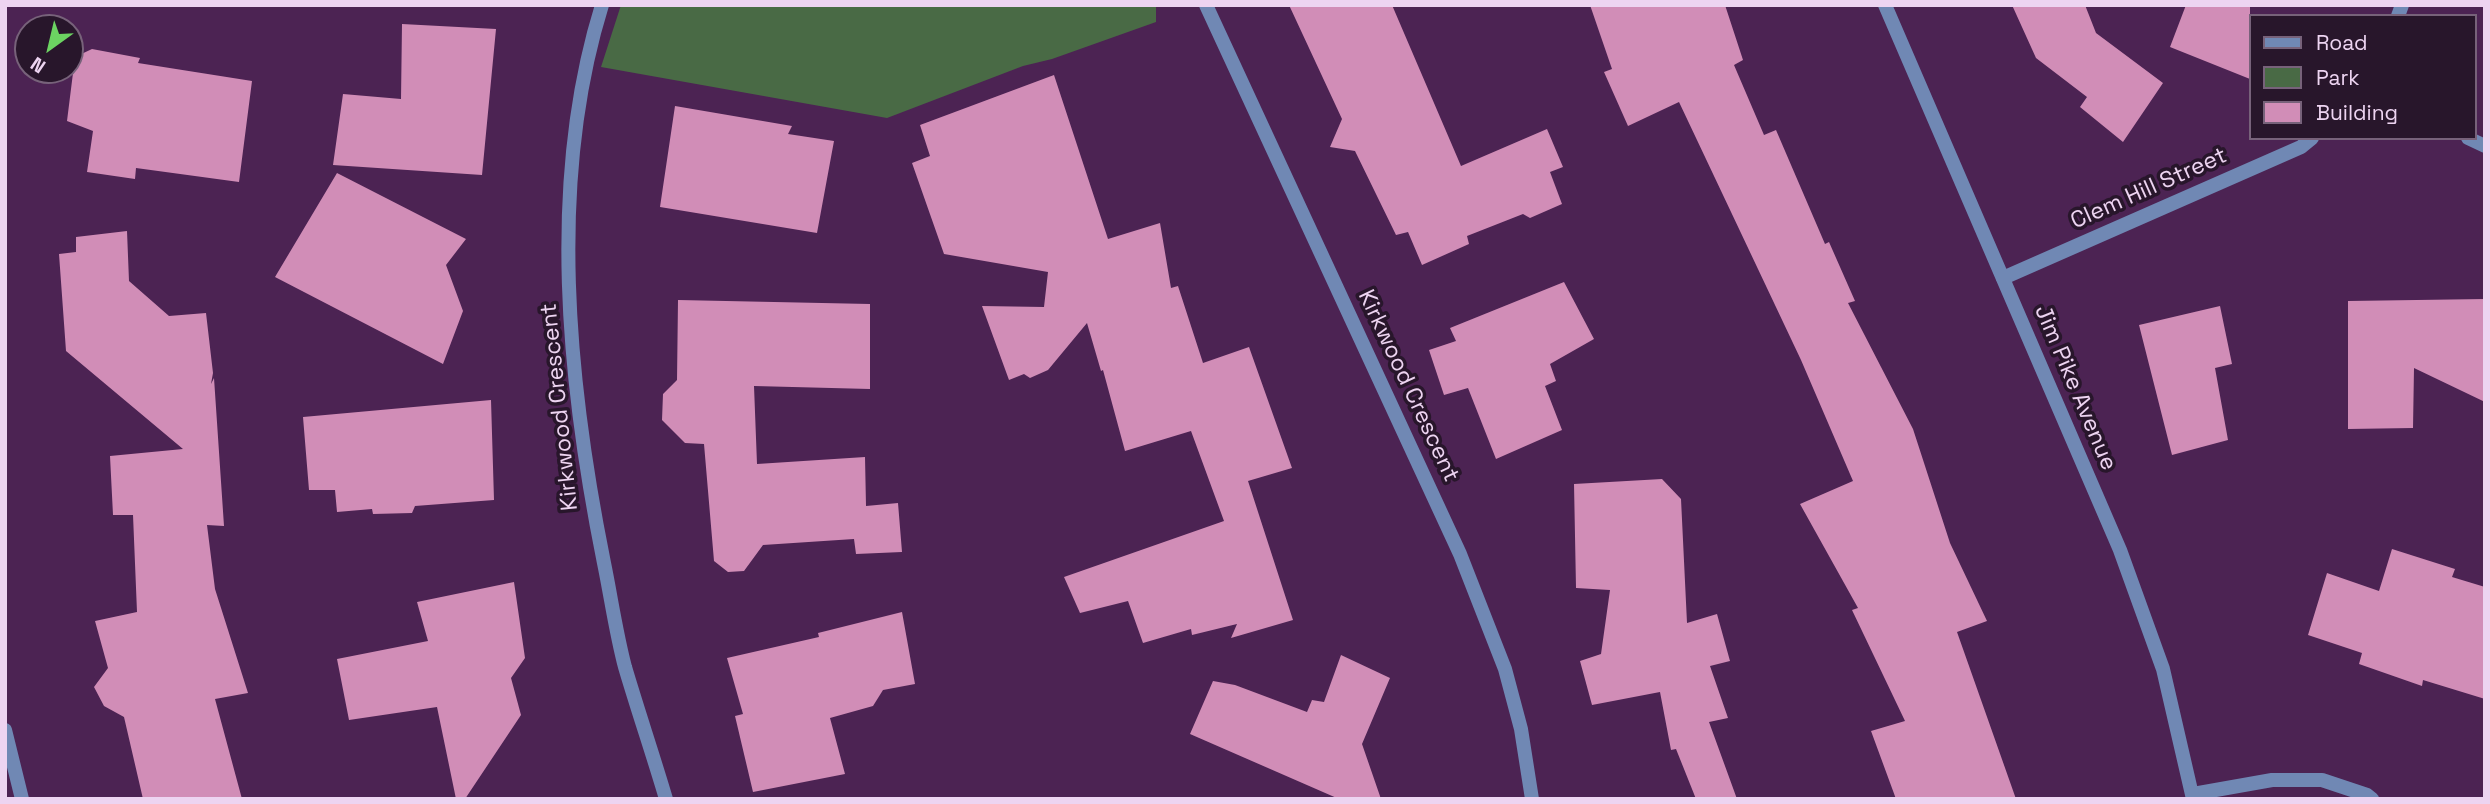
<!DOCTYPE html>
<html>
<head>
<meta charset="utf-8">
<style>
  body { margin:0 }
  #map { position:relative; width:2490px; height:804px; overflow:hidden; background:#4c2353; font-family:"Space Grotesk",sans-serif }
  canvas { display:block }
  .frame { position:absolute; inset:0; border:7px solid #edd4f1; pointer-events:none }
  .legend { position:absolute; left:2249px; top:14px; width:228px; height:126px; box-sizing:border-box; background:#28162b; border:2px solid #77627a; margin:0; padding:9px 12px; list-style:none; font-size:21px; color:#edd4f1 }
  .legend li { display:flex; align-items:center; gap:14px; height:35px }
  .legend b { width:35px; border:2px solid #77627a }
  .north { position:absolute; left:14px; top:14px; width:70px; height:70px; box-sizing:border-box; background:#28162b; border:2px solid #77627a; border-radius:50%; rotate:214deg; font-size:19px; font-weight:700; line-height:28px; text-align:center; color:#edd4f1 }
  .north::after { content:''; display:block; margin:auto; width:24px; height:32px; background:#6cd362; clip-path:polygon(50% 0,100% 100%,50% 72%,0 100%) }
</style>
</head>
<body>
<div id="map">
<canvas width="2490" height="804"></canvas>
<div class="frame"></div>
<ul class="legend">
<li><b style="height:9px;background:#7088b4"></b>Road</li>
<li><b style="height:19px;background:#496a45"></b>Park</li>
<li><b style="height:19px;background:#d18db7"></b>Building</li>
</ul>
<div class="north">N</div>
</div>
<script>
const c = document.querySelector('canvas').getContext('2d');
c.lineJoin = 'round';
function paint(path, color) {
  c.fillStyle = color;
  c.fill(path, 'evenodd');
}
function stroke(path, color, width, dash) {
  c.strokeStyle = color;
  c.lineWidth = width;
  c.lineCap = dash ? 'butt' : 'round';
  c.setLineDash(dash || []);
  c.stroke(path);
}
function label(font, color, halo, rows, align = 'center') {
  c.font = font + ' "Space Grotesk",sans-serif';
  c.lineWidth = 7;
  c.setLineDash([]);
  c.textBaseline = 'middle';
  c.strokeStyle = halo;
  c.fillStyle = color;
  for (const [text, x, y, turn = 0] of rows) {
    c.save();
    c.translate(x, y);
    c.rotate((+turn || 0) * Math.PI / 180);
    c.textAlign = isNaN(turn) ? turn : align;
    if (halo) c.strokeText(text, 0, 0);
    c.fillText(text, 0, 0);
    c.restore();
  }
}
const green = new Path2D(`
  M 621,5 L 1156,5 L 1156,22 L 1052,59 L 1023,66 L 887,118 L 601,67 Z`);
const building = new Path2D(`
  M 1289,5 L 1392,5 L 1461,166 L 1547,129 L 1563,167 L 1550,172 L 1562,204 L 1530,218 L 1523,214 L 1467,236 L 1469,244 L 1422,265 L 1408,232 L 1396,235 L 1355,151 L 1330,147 L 1342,119 Z
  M 1590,5 L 1725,5 L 1743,60 L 1734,65 L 1764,135 L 1776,130 L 1825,244 L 1829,242 L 1855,301 L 1848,303 L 1913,429 L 1950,543 L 1987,621 L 1957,632 L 2016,799 L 1896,799 L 1871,731 L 1905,721 L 1852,610 L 1858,608 L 1800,504 L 1853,481 L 1801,360 L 1679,102 L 1628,126 L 1604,72 L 1612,69 Z
  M 2012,5 L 2085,5 L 2096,33 L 2163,83 L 2123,142 L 2080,107 L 2087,97 L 2036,58 Z
  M 2186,5 L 2250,5 L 2250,79 L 2170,47 Z
  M 402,24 L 496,29 L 482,175 L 333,165 L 343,94 L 401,99 Z
  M 92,49 L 140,58 L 138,63 L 252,81 L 239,182 L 136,168 L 135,179 L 87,172 L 93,131 L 67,121 L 75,57 Z
  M 1054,75 L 1108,239 L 1160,223 L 1171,288 L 1178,286 L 1203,363 L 1249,347 L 1292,468 L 1248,481 L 1293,620 L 1231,638 L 1237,624 L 1192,635 L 1191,629 L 1143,643 L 1128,601 L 1080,613 L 1064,577 L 1224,521 L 1191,431 L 1125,451 L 1103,370 L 1101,371 L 1087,323 L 1048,370 L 1030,378 L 1024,374 L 1009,380 L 982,306 L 1044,307 L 1048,272 L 944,254 L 912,163 L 930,156 L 920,125 Z
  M 675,106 L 792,126 L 788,134 L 834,141 L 817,233 L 660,207 Z
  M 337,173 L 466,239 L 446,265 L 463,311 L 443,364 L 275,277 Z
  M 127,231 L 129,281 L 169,316 L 206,313 L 213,373 L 211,384 L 214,378 L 224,526 L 207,525 L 215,589 L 248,693 L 215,699 L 242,799 L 143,799 L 124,717 L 104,706 L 94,687 L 108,668 L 95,621 L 137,612 L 133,515 L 113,515 L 110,456 L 183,449 L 66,351 L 59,254 L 76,252 L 76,237 Z
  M 1564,282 L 1594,339 L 1550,364 L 1556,381 L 1545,386 L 1562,430 L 1496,459 L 1468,388 L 1444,395 L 1429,350 L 1456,341 L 1450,328 Z
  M 2485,299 L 2485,402 L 2414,368 L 2413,428 L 2348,429 L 2348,301 Z
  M 678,300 L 870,304 L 870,389 L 754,386 L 757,464 L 865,457 L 866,506 L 898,503 L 902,552 L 856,554 L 854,539 L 763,545 L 744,571 L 728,572 L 714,561 L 704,444 L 685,443 L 662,420 L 663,394 L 677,380 Z
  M 2220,306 L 2232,364 L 2215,368 L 2228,440 L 2172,455 L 2139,325 Z
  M 491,400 L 494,500 L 415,506 L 412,513 L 373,514 L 372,509 L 337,512 L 335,490 L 309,490 L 303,417 Z
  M 1662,479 L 1681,499 L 1687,623 L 1717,614 L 1730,661 L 1710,666 L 1728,718 L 1709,722 L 1737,799 L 1696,799 L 1676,749 L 1671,750 L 1660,692 L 1592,705 L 1580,661 L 1601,654 L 1610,590 L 1576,588 L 1574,484 Z
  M 2392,549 L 2455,569 L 2452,577 L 2485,587 L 2485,699 L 2423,680 L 2422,686 L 2359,664 L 2362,653 L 2308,635 L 2327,573 L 2379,591 Z
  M 514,582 L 525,658 L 511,678 L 521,715 L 465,799 L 456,799 L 437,707 L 349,720 L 337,659 L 428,641 L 417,602 Z
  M 902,612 L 915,684 L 883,690 L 873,706 L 830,718 L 845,774 L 753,792 L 735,716 L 743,714 L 727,658 L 819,637 L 818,633 Z
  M 1341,655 L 1390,678 L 1362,744 L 1381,799 L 1339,799 L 1190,734 L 1213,681 L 1235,685 L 1307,712 L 1312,700 L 1324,702 Z`);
const minor = new Path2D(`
  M 602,5 C 547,182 568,384 604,563 C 611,597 616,633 625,667 C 638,711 653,755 666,799
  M 1206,5 L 1460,554 L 1505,669 L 1521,729 L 1532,799
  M 2398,16 L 2402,5
  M 2468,138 L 2485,146
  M 2003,278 L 2301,147 L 2312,138
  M 5,730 L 22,799
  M 2193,794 L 2272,780 L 2322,780 L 2367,795 L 2372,799`);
const tertiary = new Path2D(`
  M 1885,5 L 2120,550 L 2163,669 L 2193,799`);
const streetNames = [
  ["Clem Hill Street",2149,189,-24],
  ["Kirkwood Crescent",1408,386,65],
  ["Jim Pike Avenue",2075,388,67],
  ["Kirkwood Crescent",560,407,-96]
];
paint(green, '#496a45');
paint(building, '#d18db7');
stroke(minor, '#7088b4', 14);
stroke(tertiary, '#7088b4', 14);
label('23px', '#edd4f1', '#28162b', streetNames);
</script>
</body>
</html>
